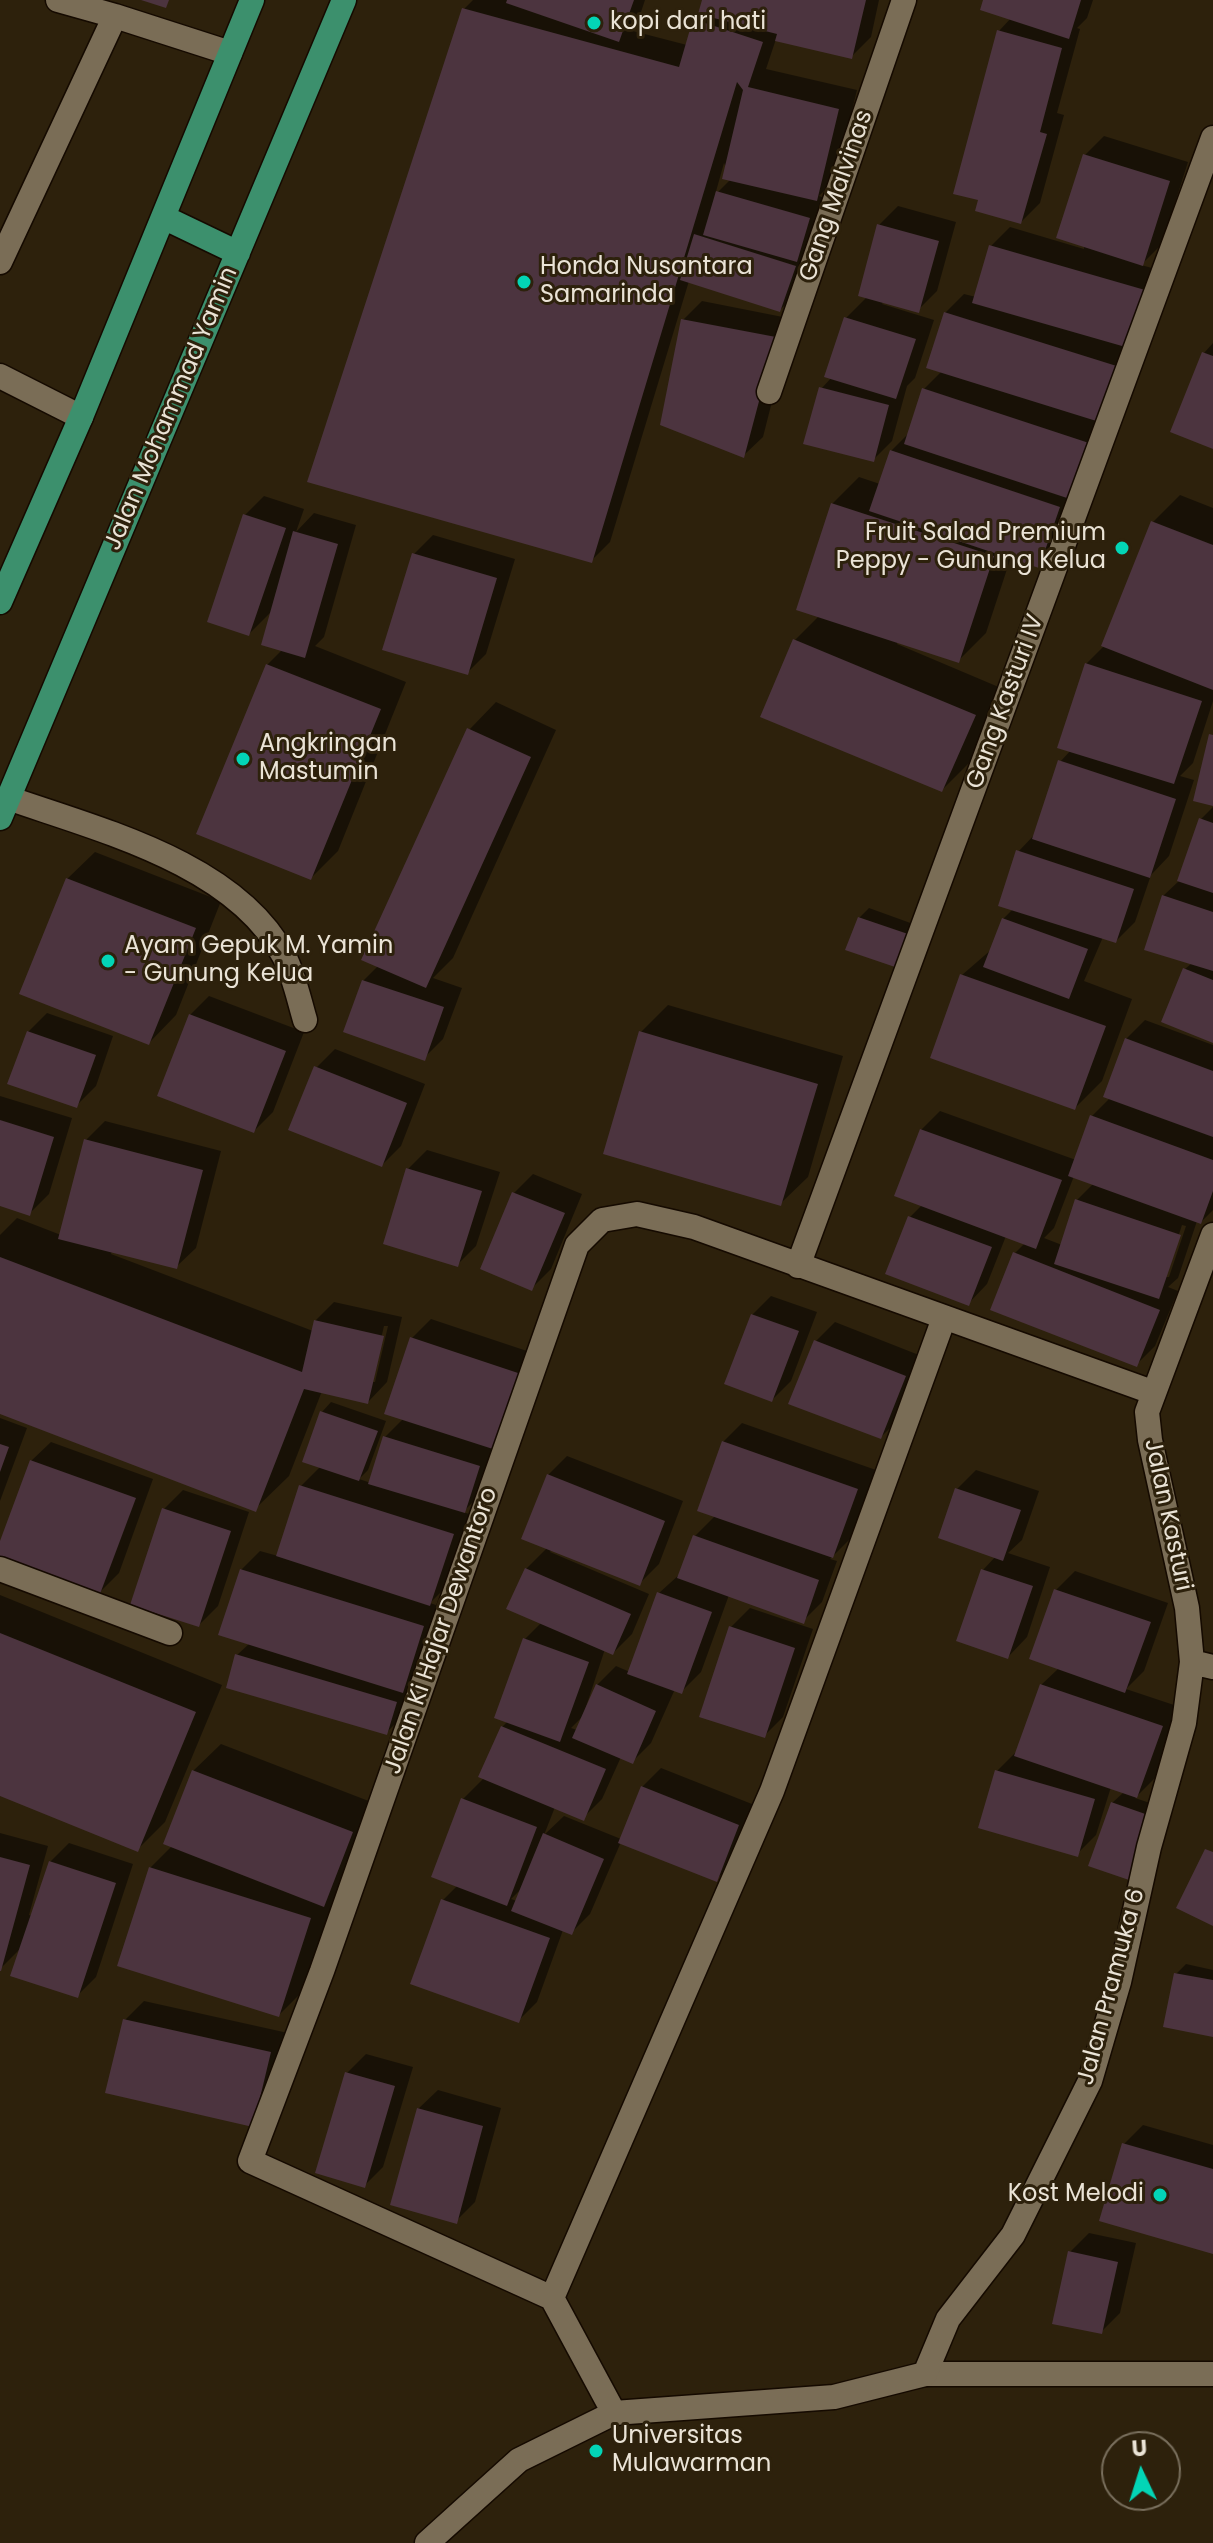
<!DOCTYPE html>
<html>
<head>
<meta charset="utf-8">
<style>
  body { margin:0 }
  #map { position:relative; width:1213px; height:2543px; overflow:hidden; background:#2d210c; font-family:Poppins,sans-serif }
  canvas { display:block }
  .north { position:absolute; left:1101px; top:2431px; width:80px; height:80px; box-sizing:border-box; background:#2d210c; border:2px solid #796f5d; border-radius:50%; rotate:356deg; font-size:22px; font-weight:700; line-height:32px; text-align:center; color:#eae3d6 }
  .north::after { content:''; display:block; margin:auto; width:28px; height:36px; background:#03d5b6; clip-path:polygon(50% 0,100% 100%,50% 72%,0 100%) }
</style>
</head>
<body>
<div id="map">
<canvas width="1213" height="2543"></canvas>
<div class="north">U</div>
</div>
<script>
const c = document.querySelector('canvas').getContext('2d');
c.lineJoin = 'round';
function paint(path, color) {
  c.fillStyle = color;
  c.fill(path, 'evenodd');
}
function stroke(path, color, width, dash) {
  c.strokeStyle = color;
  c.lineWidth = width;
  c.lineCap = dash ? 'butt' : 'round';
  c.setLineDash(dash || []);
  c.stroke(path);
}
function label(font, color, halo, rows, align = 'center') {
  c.font = font + ' Poppins,sans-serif';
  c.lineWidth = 6;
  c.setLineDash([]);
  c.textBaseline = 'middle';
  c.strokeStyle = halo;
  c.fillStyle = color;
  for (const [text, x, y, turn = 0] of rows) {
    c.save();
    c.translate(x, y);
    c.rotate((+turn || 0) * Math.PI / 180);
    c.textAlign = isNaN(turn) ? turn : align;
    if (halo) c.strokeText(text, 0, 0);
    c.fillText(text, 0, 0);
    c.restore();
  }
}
const shadow = new Path2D(`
  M 473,0 L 645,0 L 638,21 L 629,30 L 687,45 L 695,20 L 703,13 L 704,0 L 879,0 L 871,37 L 851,57 L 776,39 L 766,69 L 857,90 L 835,180 L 819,196 L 827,199 L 799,291 L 780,310 L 689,281 L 610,542 L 591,561 L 464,9 ZM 724,163 L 731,179 L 715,195 Z
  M 985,0 L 1093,0 L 1087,18 L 1077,28 L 1080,29 L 1057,113 L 1064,115 L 1040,203 L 1021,222 L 999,31 L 1011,18 Z
  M 1104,136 L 1188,162 L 1162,244 L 1141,265 L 1163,271 L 1058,547 L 1039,566 L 1011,557 L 986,633 L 958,661 L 898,641 L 897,644 L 1001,688 L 969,763 L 942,790 L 795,640 L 819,616 L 832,504 L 859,477 L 880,484 L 891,451 L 909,433 L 924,389 L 942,371 L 945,313 L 964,294 L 976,297 L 991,246 L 1010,227 L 1084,249 L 1085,155 Z
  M 898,206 L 956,222 L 937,291 L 918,310 L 884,301 L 882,304 L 934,320 L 915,378 L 907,386 L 892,441 L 873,460 L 821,389 L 832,377 L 846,318 L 868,296 L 879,225 Z
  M 702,301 L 793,319 L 763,437 L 744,455 L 683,320 Z
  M 1213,343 L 1213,446 L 1172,431 L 1204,353 Z
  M 1180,495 L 1213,508 L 1213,701 L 1193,763 L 1180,776 L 1194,780 L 1169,856 L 1151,875 L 1135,922 L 1116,941 L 1103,937 L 1084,981 L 1132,999 L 1102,1081 L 1075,1108 L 933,1057 L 962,975 L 992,949 L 1003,919 L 1013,909 L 1018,852 L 1036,833 L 1060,762 L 1071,750 L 1086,664 L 1105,645 L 1153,522 Z
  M 264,496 L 304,509 L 296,532 L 314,513 L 356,525 L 324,637 L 315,646 L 406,682 L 338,851 L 311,878 L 267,665 L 283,649 L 273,610 L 249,634 L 245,515 Z
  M 433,535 L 515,559 L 486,654 L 467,673 L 414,554 Z
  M 496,702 L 556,730 L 453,958 L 433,978 L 462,988 L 443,1039 L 424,1058 L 363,981 L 379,965 L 469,730 Z
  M 1213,807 L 1213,1041 L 1185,969 L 1192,963 L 1163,896 L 1180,880 L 1200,820 Z
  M 95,852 L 221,901 L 176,1015 L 149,1043 L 67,879 Z
  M 869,908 L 916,925 L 904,955 L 895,965 L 859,918 Z
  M 209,996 L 304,1032 L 273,1112 L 254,1131 L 190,1015 Z
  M 668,1005 L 843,1056 L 808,1177 L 780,1204 L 641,1032 Z
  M 47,1013 L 113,1036 L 96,1086 L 77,1105 L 28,1032 Z
  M 1145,1020 L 1213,1045 L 1213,1210 L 1201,1222 L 1197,1221 L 1178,1278 L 1168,1287 L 1178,1291 L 1155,1346 L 1136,1365 L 1015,1253 L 1025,1243 L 1006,1236 L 987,1284 L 968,1304 L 910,1217 L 922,1205 L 921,1130 L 940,1111 L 1076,1160 L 1092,1116 L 1111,1097 L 1126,1039 ZM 1074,1176 L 1094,1183 L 1077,1200 L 1062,1245 L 1044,1238 L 1054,1228 ZM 1182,1225 L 1186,1226 L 1169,1277 L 1165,1277 Z
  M 335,1049 L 425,1084 L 401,1146 L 382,1165 L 316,1068 Z
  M 0,1096 L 72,1118 L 49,1194 L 30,1213 L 0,1204 Z
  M 105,1121 L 221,1151 L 196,1248 L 176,1267 L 112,1251 L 111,1254 L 313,1331 L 315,1321 L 334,1302 L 402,1317 L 387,1382 L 368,1402 L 322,1391 L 289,1476 L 255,1509 L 0,1412 L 0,1235 L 17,1218 L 61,1235 L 86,1140 ZM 384,1326 L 388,1326 L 375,1382 L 371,1382 Z
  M 427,1150 L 500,1172 L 476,1246 L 457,1265 L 408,1169 Z
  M 533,1174 L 582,1194 L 551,1269 L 532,1288 L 514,1193 Z
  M 771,1296 L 817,1312 L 791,1381 L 772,1400 L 752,1315 Z
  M 431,1319 L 539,1355 L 483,1492 L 463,1512 L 472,1515 L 449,1584 L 430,1603 L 442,1607 L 405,1714 L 386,1733 L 237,1655 L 250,1643 L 241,1570 L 260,1551 L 278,1556 L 301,1486 L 321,1466 L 322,1412 L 331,1402 L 386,1421 L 368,1470 L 359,1479 L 371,1483 L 385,1437 L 404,1418 L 412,1338 Z
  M 835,1322 L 924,1357 L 900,1418 L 881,1437 L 791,1403 L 816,1341 Z
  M 0,1418 L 27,1428 L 0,1501 Z
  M 742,1423 L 876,1470 L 852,1537 L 830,1559 L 837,1561 L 822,1602 L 803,1621 L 729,1595 L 701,1672 L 682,1691 L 675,1689 L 651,1743 L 632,1762 L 621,1757 L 602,1799 L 583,1818 L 555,1807 L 544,1835 L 564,1816 L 621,1839 L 642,1787 L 661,1768 L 757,1806 L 735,1860 L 716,1880 L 621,1842 L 590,1914 L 571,1933 L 563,1930 L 537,2002 L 518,2021 L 443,1900 L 458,1885 L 463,1799 L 484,1778 L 502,1727 L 508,1721 L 525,1639 L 542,1622 L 526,1569 L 548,1547 L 548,1475 L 567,1456 L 683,1501 L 659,1564 L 640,1583 L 552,1549 L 550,1552 L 649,1594 L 632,1634 L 613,1653 L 605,1649 L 583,1716 L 571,1728 L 577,1730 L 597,1685 L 616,1666 L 630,1672 L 659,1593 L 680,1574 L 695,1536 L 716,1515 L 723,1442 ZM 523,1887 L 517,1901 L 511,1899 Z
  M 51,1442 L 153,1479 L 119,1573 L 100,1592 L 0,1555 L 31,1461 Z
  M 976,1470 L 1039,1491 L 1022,1540 L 1008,1553 L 1050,1567 L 1027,1637 L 1008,1657 L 983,1570 L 996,1556 L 957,1489 Z
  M 183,1490 L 249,1512 L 218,1606 L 199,1625 L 164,1509 Z
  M 1075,1571 L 1168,1603 L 1144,1671 L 1126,1689 L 1180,1707 L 1156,1777 L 1135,1798 L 1159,1806 L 1138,1868 L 1112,1803 L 1124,1792 L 1111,1787 L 1096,1835 L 1077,1854 L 997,1771 L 1016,1752 L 1041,1685 L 1059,1668 L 1056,1590 Z
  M 0,1595 L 222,1685 L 165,1822 L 138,1849 L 0,1793 Z
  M 750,1608 L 813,1629 L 783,1717 L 764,1736 L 731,1627 Z
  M 221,1744 L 379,1805 L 351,1877 L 337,1891 L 306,1988 L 279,2015 L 150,1868 L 172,1846 L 193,1771 Z
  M 0,1833 L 48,1846 L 29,1915 L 33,1916 L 50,1862 L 69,1843 L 133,1864 L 96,1977 L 77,1996 L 22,1947 L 0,1969 Z
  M 1186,1964 L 1213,1970 L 1213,2035 L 1176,1974 Z
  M 144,2001 L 288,2033 L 252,2125 L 125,2020 Z
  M 366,2054 L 413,2067 L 383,2167 L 364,2186 L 347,2073 Z
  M 438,2090 L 501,2108 L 475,2202 L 456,2221 L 418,2109 Z
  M 1143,2125 L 1213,2145 L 1213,2252 L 1124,2144 Z
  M 1089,2233 L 1136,2243 L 1120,2313 L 1101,2332 L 1070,2252 Z`);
const building = new Path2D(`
  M 141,0 L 169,0 L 166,8 Z
  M 507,0 L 634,0 L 619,42 L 506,3 Z
  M 702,0 L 866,0 L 852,59 L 775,41 L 777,34 L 698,14 Z
  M 983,0 L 1081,0 L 1069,39 L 980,10 Z
  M 462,8 L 679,67 L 693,19 L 763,42 L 748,87 L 839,109 L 817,201 L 722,179 L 743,90 L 737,82 L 592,563 L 307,482 Z
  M 997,30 L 1062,48 L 1040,132 L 1047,134 L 1021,224 L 975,211 L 978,200 L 953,194 Z
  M 1083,154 L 1170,181 L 1143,266 L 1056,238 Z
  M 716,191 L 810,218 L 797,262 L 703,235 Z
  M 877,224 L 939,241 L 919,313 L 858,296 Z
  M 694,234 L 796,266 L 780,312 L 680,280 Z
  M 989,245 L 1145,290 L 1129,348 L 972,303 Z
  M 944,312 L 1123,368 L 1106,424 L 926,368 Z
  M 844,317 L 916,339 L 896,399 L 824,377 Z
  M 681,319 L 776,337 L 744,458 L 660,425 Z
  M 1202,352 L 1213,356 L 1213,449 L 1170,432 Z
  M 819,387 L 889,405 L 874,462 L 803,444 Z
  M 922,388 L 1089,443 L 1070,499 L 904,444 Z
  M 890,450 L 1060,507 L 1039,568 L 869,511 Z
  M 831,503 L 994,556 L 959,663 L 796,610 Z
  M 243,514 L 286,528 L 249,636 L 207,622 Z
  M 1151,521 L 1213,545 L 1213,690 L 1101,646 Z
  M 293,531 L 338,544 L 305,658 L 261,645 Z
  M 412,553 L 497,578 L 468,675 L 382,650 Z
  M 793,639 L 976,715 L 942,792 L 760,717 Z
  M 1085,663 L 1202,701 L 1174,784 L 1057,748 Z
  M 266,664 L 381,709 L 311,880 L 196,834 Z
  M 467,728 L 531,757 L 426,988 L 361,960 Z
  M 1209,734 L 1213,735 L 1213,806 L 1193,801 Z
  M 1058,760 L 1176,799 L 1150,878 L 1032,839 Z
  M 1199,818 L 1213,823 L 1213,893 L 1177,881 Z
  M 1016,850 L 1134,889 L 1116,943 L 998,906 Z
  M 66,878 L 196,928 L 149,1045 L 19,994 Z
  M 1162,895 L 1213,912 L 1213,971 L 1144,950 Z
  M 858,917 L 908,934 L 895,967 L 845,950 Z
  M 1002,918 L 1088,949 L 1069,999 L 983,967 Z
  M 1183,968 L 1213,980 L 1213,1043 L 1161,1022 Z
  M 960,974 L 1106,1026 L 1075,1110 L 930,1058 Z
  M 362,980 L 444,1007 L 425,1061 L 343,1032 Z
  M 189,1014 L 286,1051 L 254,1133 L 157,1096 Z
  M 27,1031 L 96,1055 L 77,1108 L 7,1084 Z
  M 639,1031 L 818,1084 L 781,1206 L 603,1154 Z
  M 1125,1038 L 1213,1071 L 1213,1137 L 1103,1097 Z
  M 314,1066 L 407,1103 L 382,1167 L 288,1130 Z
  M 1090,1115 L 1213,1160 L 1213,1191 L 1201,1224 L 1068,1176 Z
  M 0,1120 L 54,1137 L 30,1216 L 0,1206 Z
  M 920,1129 L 1062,1180 L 1036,1249 L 894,1196 Z
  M 84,1139 L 203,1170 L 177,1269 L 58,1239 Z
  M 406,1168 L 482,1191 L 458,1267 L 383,1244 Z
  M 512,1192 L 565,1213 L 532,1291 L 480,1269 Z
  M 1075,1199 L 1181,1235 L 1159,1299 L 1054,1264 Z
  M 908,1216 L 992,1247 L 969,1306 L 885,1274 Z
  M 1013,1252 L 1160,1310 L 1137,1367 L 990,1310 Z
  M 0,1257 L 302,1372 L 314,1320 L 384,1336 L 368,1404 L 304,1389 L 256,1512 L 0,1414 Z
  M 751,1314 L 799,1331 L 772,1402 L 724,1384 Z
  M 410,1337 L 521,1374 L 496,1450 L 384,1414 Z
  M 814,1340 L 906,1376 L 881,1439 L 788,1404 Z
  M 320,1411 L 378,1431 L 359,1481 L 302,1462 Z
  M 383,1436 L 480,1466 L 465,1513 L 368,1484 Z
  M 722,1441 L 858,1489 L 833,1558 L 697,1511 Z
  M 0,1444 L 9,1447 L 0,1472 Z
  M 30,1460 L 136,1498 L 100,1594 L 0,1557 L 0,1541 Z
  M 547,1474 L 665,1521 L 640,1586 L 521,1539 Z
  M 299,1485 L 454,1534 L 430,1606 L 276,1556 Z
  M 955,1488 L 1021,1510 L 1003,1561 L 938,1538 Z
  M 162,1508 L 231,1531 L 199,1627 L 130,1605 Z
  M 693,1535 L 819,1580 L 804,1624 L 677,1578 Z
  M 525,1568 L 631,1614 L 613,1655 L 506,1609 Z
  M 240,1569 L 424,1626 L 403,1693 L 218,1635 Z
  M 981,1569 L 1033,1586 L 1008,1659 L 956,1641 Z
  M 1054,1589 L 1151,1622 L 1125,1693 L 1029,1659 Z
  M 657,1592 L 712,1612 L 682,1694 L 627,1674 Z
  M 729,1626 L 795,1648 L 765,1738 L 699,1717 Z
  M 0,1633 L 196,1712 L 138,1852 L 0,1796 Z
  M 523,1638 L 589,1662 L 560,1742 L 494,1718 Z
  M 235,1654 L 397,1702 L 387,1735 L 226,1688 Z
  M 596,1684 L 656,1711 L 633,1764 L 572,1738 Z
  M 1040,1684 L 1163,1726 L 1137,1798 L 1014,1756 Z
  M 501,1726 L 606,1769 L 584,1821 L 478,1777 Z
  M 192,1770 L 353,1832 L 324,1907 L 163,1844 Z
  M 995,1770 L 1095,1799 L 1078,1857 L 978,1828 Z
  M 641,1786 L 739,1825 L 717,1882 L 618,1843 Z
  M 461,1798 L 537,1827 L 507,1906 L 431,1877 Z
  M 1111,1802 L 1151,1816 L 1129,1880 L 1088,1866 Z
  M 543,1833 L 604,1859 L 572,1935 L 511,1911 Z
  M 1205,1849 L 1213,1852 L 1213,1926 L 1176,1908 Z
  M 0,1857 L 30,1865 L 1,1971 L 0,1971 Z
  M 49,1861 L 116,1883 L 78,1998 L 10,1976 Z
  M 149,1867 L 311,1918 L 279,2017 L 117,1966 Z
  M 441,1899 L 550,1938 L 519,2023 L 410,1984 Z
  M 1174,1973 L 1213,1980 L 1213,2037 L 1163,2027 Z
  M 123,2019 L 271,2052 L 253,2127 L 105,2093 Z
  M 345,2072 L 395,2086 L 365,2188 L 315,2173 Z
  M 417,2108 L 483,2126 L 457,2224 L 390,2205 Z
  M 1122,2143 L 1213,2169 L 1213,2254 L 1099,2221 Z
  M 1068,2251 L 1118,2262 L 1102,2334 L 1052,2324 Z`);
const lane = new Path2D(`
  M 58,0 L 115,16
  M 0,262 L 115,16 L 230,53
  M 0,376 L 81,417
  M 925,2374 L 1213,2374`);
const street = new Path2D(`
  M 769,392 L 904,0
  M 8,798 C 100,830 236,864 284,956 C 294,975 299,1000 305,1020
  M 798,1266 L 1213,138
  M 0,1569 L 170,1633
  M 1192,1662 L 1187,1608 L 1150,1440 L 1147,1412 L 1213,1235
  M 552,2298 L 772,1791 L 944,1318
  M 614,2413 L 552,2298 L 250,2161 L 322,1971 L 577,1245 L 602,1220 L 637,1214 L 694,1227 L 1152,1392
  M 427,2543 L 519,2460 L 614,2413 L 834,2397 L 925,2374 L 948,2319 L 1013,2235 L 1090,2081 L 1119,1982 L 1149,1847 L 1184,1723 L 1192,1662 L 1213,1667`);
const primary = new Path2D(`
  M 163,217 L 238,253
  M 0,602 L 81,417 L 252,0
  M 0,818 L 344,0`);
const markers = [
  [594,23,8,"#03d5b6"],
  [524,282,8,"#03d5b6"],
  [1122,548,8,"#03d5b6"],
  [243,759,8,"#03d5b6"],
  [108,961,8,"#03d5b6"],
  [1160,2195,8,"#03d5b6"],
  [596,2451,8,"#03d5b6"]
];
const poiNames = [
  ["kopi dari hati",610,23],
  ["Honda Nusantara",540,268],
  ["Samarinda",540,296],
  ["Fruit Salad Premium",1106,534,"right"],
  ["Peppy - Gunung Kelua",1106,562,"right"],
  ["Angkringan",259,745],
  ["Mastumin",259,773],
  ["Ayam Gepuk M. Yamin",124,947],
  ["- Gunung Kelua",124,975],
  ["Kost Melodi",1144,2195,"right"],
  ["Universitas",612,2437],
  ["Mulawarman",612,2465]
];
const streetNames = [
  ["Gang Malvinas",837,196,-71],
  ["Jalan Mohammad Yamin",172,409,-67],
  ["Gang Kasturi IV",1006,702,-70],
  ["Jalan Kasturi",1167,1515,78],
  ["Jalan Ki Hajar Dewantoro",442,1631,-71],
  ["Jalan Pramuka 6",1112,1987,-75]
];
paint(shadow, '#0007');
paint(building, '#4c343f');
stroke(lane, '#150a00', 27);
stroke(street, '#150a00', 27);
stroke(primary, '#150a00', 27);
stroke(lane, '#7a6d56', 24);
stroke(street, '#7a6d56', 24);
stroke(primary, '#3c906d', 24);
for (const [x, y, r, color] of markers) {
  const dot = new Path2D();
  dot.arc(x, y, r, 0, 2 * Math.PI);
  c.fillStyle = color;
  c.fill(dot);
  stroke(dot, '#2d210c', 3);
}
label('24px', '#eae3d6', '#2d210c', poiNames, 'left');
label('24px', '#eae3d6', '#2d210c', streetNames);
</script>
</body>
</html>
